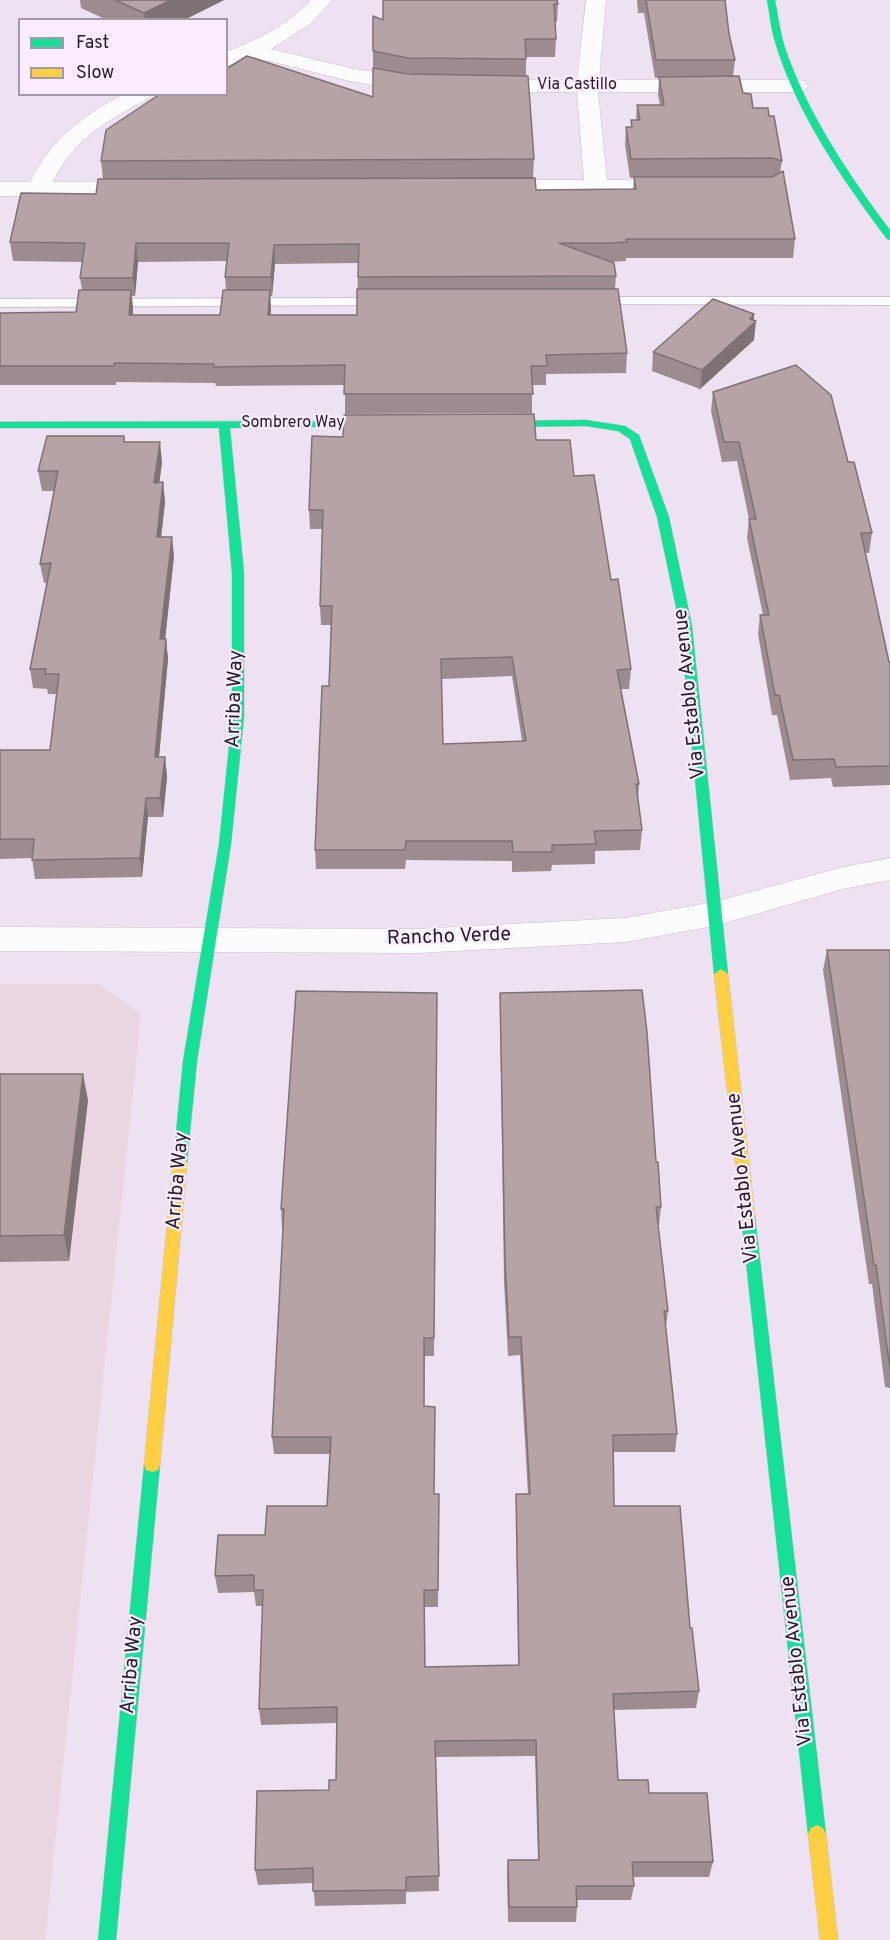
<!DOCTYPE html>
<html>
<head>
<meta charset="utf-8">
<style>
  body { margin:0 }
  #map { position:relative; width:890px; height:1940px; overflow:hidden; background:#eee2f2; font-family:Overpass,sans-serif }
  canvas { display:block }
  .legend { position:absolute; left:18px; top:18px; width:210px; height:78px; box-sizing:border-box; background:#faecfd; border:2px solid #a499a7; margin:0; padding:8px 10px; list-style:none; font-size:18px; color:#241c26 }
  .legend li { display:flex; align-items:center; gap:12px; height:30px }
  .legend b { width:30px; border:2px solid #a499a7 }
</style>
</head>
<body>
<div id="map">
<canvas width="890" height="1940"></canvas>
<ul class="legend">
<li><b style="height:8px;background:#16e098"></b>Fast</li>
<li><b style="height:8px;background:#ffcf43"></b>Slow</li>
</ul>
</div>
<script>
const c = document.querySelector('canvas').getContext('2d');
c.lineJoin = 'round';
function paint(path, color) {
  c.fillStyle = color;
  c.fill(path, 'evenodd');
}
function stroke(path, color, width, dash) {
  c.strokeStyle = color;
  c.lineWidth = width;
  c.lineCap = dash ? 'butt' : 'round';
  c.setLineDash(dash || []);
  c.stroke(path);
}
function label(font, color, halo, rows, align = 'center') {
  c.font = font + ' Overpass,sans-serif';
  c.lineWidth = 4.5;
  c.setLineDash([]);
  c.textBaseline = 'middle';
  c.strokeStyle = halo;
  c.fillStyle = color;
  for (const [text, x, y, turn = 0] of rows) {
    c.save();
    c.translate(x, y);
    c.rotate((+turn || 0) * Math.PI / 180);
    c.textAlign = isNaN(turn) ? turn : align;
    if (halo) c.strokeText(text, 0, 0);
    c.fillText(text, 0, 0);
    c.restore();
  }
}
const education = new Path2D(`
  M 0,984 L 99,984 L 141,1014 L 45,1940 L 0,1940 Z`);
const lane = new Path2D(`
  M 595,297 L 890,297 L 890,305 L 590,304 L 588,301 L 590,298 Z
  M 381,298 L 386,299 L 388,302 L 386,305 L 0,307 L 0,299 Z`);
const street = new Path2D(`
  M 311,0 L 332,0 L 310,24 L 271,49 L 354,69 L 425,79 L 428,84 L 425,89 L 417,90 L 396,89 L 354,82 L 253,57 L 226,66 L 226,52 C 257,40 288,25 311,0 Z
  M 586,0 L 606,0 L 599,80 L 797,80 L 805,81 L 808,86 L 805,91 L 797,92 L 598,92 L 607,180 L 679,179 L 687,181 L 690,186 L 687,191 L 679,193 L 491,194 L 483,192 L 480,187 L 483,182 L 491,180 L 584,180 L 577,92 L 484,92 L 476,91 L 473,86 L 476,81 L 484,80 L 577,80 Z
  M 123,94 L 151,94 L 148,99 C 109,119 72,140 53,182 L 142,181 L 150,183 L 153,188 L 150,193 L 142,195 L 0,196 L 0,182 L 30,182 C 50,140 83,116 123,94 Z
  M 890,858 L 890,880 L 843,889 L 714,926 L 625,942 L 417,953 L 0,951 L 0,927 L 417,929 L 625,918 L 714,902 L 843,867 Z`);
const fast = new Path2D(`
  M 767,0 L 775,0 C 778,15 780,31 784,45 C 807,113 848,174 890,230 L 890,240 L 887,239 C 843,180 798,116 776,45 C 771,30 770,15 767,0 Z
  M 586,420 L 625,426 L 639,435 L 669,517 L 692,626 L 728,974 L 721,979 L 714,974 L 680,626 L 657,517 L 630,439 L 618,431 L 586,426 L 490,427 L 485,424 L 490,421 Z
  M 390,421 L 394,422 L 394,426 L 230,428 L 244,573 L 244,717 L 231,844 L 197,1061 L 187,1163 L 185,1167 L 180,1169 L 175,1167 L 173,1163 L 183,1061 L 219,844 L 232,717 L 232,573 L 219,428 L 0,428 L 0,422 Z
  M 748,1210 L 753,1212 L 755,1216 L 826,1834 L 823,1840 L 817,1843 L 811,1840 L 808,1834 L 741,1216 L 743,1212 Z
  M 152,1458 L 158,1460 L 160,1465 L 116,1940 L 98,1940 L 144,1465 L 146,1460 Z`);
const slow = new Path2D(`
  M 721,969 L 728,974 L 755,1216 L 753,1220 L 748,1222 L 743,1220 L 741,1216 L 714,974 Z
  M 180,1157 L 185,1159 L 187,1163 L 160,1465 L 158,1470 L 152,1472 L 146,1470 L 144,1465 L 173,1163 L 175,1159 Z
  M 817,1825 L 823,1828 L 826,1834 L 838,1940 L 820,1940 L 808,1834 L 811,1828 Z`);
const wall = new Path2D(`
  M 80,0 L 224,0 L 184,20 L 107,20 L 81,8 Z
  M 637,0 L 725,0 L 729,34 L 735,60 L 733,76 L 743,93 L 753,108 L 769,116 L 782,161 L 780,173 L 795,239 L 793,258 L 626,258 L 626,261 L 611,262 L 616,276 L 615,289 L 627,353 L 626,373 L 546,374 L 546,385 L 532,385 L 532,413 L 345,414 L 345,385 L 216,386 L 215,383 L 116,382 L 116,385 L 0,385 L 0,313 L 76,312 L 82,290 L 80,278 L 83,262 L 13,261 L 10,242 L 96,194 L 103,179 L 101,161 L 373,97 L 373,51 L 383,20 L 558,4 L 557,22 L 555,22 L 556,39 L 555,57 L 526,57 L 526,76 L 534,159 L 533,178 L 536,190 L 633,189 L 634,178 L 630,178 L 625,145 L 626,127 L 631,127 L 631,120 L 636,120 L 637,105 L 660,105 L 658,95 L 659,78 L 655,78 L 644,13 L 638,13 ZM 227,261 L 225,277 L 226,290 L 220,315 L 133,315 L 133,309 L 132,296 L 135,296 L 138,262 ZM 358,263 L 357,315 L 271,315 L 270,296 L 272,296 L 275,264 Z
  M 754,314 L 754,340 L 700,389 L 652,371 L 653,352 Z
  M 713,392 L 848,462 L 872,533 L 869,553 L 865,553 L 889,662 L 890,662 L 890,785 L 833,787 L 831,778 L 790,780 L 777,715 L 772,715 L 758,634 L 760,615 L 763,615 L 747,538 L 749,519 L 737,461 L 722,462 L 711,411 Z
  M 124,436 L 125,442 L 162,462 L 159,482 L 163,482 L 165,502 L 161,537 L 174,556 L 165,639 L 166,639 L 168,659 L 159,757 L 165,757 L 167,777 L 163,817 L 148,817 L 142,877 L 35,879 L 32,858 L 0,859 L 0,750 L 50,750 L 57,694 L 48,694 L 47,689 L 33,688 L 30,669 L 47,583 L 44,583 L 40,564 L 54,491 L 42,491 L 38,471 Z
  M 536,440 L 574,476 L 611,580 L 631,669 L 629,689 L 621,689 L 639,784 L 638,800 L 642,830 L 640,850 L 595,851 L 595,864 L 552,865 L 551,871 L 512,872 L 512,861 L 406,860 L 405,869 L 316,869 L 315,850 L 329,686 L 331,625 L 321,625 L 320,606 L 322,529 L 310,529 L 309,510 ZM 512,676 L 522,741 L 443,744 L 441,679 Z
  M 827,950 L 890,950 L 890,1388 L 885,1387 L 872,1284 L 869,1284 L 823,970 Z
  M 437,993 L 434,1356 L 425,1356 L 424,1406 L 434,1494 L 439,1494 L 438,1607 L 424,1607 L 425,1667 L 518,1665 L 516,1512 L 516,1494 L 528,1494 L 520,1355 L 508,1356 L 504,1281 L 500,1012 L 500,993 L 656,1162 L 661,1207 L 659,1225 L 658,1225 L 668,1311 L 666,1327 L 677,1434 L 675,1452 L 614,1452 L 614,1506 L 690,1628 L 699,1691 L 696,1708 L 614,1710 L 618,1780 L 649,1793 L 713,1862 L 709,1877 L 633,1877 L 634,1886 L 631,1900 L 577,1900 L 577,1907 L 576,1922 L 508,1922 L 507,1875 L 508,1860 L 538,1860 L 535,1756 L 436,1757 L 439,1891 L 406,1892 L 406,1904 L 315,1906 L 313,1883 L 258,1885 L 255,1870 L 329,1790 L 336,1780 L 336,1723 L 261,1725 L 259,1709 L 263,1606 L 256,1606 L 254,1592 L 218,1593 L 215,1576 L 265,1535 L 327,1506 L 330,1454 L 274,1454 L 272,1437 L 283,1228 L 282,1228 L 281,1209 Z
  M 0,1074 L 88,1100 L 69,1261 L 0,1262 Z`);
const shadedWall = new Path2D(`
  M 171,0 L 224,0 L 184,20 L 145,20 L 144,13 Z
  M 136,243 L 138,262 L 135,296 L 133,278 Z
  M 274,245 L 275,264 L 272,296 L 271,277 Z
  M 131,290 L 133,309 L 131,334 L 129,315 Z
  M 270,290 L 271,309 L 269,334 L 268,315 Z
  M 754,314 L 753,324 L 756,321 L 754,340 L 700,389 L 702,370 Z
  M 160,442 L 162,462 L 157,502 L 154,483 Z
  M 163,482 L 165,502 L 159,556 L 157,537 Z
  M 172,537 L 174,556 L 163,659 L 160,639 Z
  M 166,639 L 168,659 L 157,777 L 155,757 Z
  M 165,757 L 167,777 L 163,817 L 160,798 Z
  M 146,798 L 148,817 L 142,877 L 140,858 Z
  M 83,1074 L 88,1100 L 69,1261 L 64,1235 Z`);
const building = new Path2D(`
  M 115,0 L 171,0 L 144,13 Z
  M 383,0 L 557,0 L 558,4 L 554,4 L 556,39 L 525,39 L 526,59 L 408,58 L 373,51 L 373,16 L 383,20 Z
  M 646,0 L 725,0 L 729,34 L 735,60 L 656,60 Z
  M 247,56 L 373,97 L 373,68 L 408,74 L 528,76 L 534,159 L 101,161 L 106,130 L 160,94 L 226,94 L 226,69 Z
  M 739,76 L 743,93 L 751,94 L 753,108 L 768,108 L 769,116 L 774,116 L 782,161 L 772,158 L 631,159 L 626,127 L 632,127 L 631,120 L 640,120 L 637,105 L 664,105 L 659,77 Z
  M 783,171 L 795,239 L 626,239 L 627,242 L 611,243 L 559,243 L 614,263 L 616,276 L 358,277 L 359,244 L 274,245 L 271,277 L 225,277 L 229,243 L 136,243 L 133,278 L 80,278 L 85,243 L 10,242 L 21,193 L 96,194 L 98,179 L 535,178 L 536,190 L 636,189 L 634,177 L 772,177 Z
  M 357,289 L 618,289 L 627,353 L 546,355 L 547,366 L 531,366 L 533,394 L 344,394 L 345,365 L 214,367 L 214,364 L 114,363 L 114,366 L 0,366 L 0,313 L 76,312 L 79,290 L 131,290 L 129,315 L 220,315 L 223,290 L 270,290 L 268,315 L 357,315 Z
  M 713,299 L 754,314 L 750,319 L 756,321 L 702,370 L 653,352 Z
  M 796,365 L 831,395 L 848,462 L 854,462 L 872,533 L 861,533 L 889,662 L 890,662 L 890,766 L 836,767 L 834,759 L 793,760 L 779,695 L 775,695 L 760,615 L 769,615 L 749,519 L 756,519 L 739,442 L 724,442 L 713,392 Z
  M 534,414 L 536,440 L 570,440 L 574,476 L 594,475 L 611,580 L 618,579 L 631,669 L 617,670 L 639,784 L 636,784 L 642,830 L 594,831 L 596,844 L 552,845 L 552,852 L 513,852 L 512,841 L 406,841 L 405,850 L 315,850 L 322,686 L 329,686 L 332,606 L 320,606 L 323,510 L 309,510 L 312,436 L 343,437 L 344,415 ZM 512,657 L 526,741 L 443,744 L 441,659 Z
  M 47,436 L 124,436 L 124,442 L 160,442 L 154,483 L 163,482 L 157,537 L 172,537 L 160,639 L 166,639 L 155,757 L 165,757 L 160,798 L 146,798 L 140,858 L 32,860 L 34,839 L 0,839 L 0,750 L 50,750 L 59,674 L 45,674 L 46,669 L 30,669 L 51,563 L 40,564 L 58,471 L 38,471 Z
  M 827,950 L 890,950 L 890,1369 L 876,1265 L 874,1265 Z
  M 642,990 L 647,1032 L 656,1162 L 658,1162 L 661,1207 L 656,1207 L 668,1311 L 664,1311 L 677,1434 L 613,1435 L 614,1506 L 680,1506 L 690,1628 L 692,1628 L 699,1691 L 613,1694 L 618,1780 L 648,1780 L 649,1793 L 707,1793 L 713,1862 L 632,1862 L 634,1886 L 576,1886 L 577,1907 L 509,1907 L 508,1860 L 539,1860 L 536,1740 L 435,1741 L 439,1876 L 406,1877 L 406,1890 L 313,1891 L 313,1868 L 255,1870 L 257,1791 L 329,1790 L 329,1780 L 336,1780 L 337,1707 L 259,1709 L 263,1590 L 254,1590 L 254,1575 L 215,1576 L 218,1535 L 265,1535 L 267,1506 L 327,1506 L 331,1437 L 272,1437 L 284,1209 L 281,1209 L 296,991 L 437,993 L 434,1338 L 424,1338 L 424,1406 L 435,1407 L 434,1494 L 439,1494 L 438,1590 L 424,1590 L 425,1667 L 519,1665 L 516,1494 L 530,1494 L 521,1337 L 509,1337 L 505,1262 L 500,993 Z
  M 0,1074 L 83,1074 L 64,1235 L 0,1236 Z`);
const farStreetnames = [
  ["Via Castillo",577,86],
  ["Sombrero Way",293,424]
];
const streetNames = [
  ["Via Establo Avenue",691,694,-96],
  ["Arriba Way",236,699,-88],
  ["Rancho Verde",449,938,-2],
  ["Via Establo Avenue",744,1178,-96],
  ["Arriba Way",179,1181,-85],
  ["Via Establo Avenue",798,1661,-96],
  ["Arriba Way",133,1665,-85]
];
paint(education, '#e9d6e0');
stroke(lane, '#cac1cd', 2);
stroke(street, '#cac1cd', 1);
stroke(fast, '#cac1cd', 1);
stroke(slow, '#cac1cd', 1);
paint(lane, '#fcfbfd');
paint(street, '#fcfbfd');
paint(fast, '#16e098');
paint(slow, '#ffcf43');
paint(wall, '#9c8c8f');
paint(shadedWall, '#7f7274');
paint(building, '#b5a3a6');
stroke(building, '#7f7274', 1.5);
label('16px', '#241c26', '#faecfd', farStreetnames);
label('20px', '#241c26', '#faecfd', streetNames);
</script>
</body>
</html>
